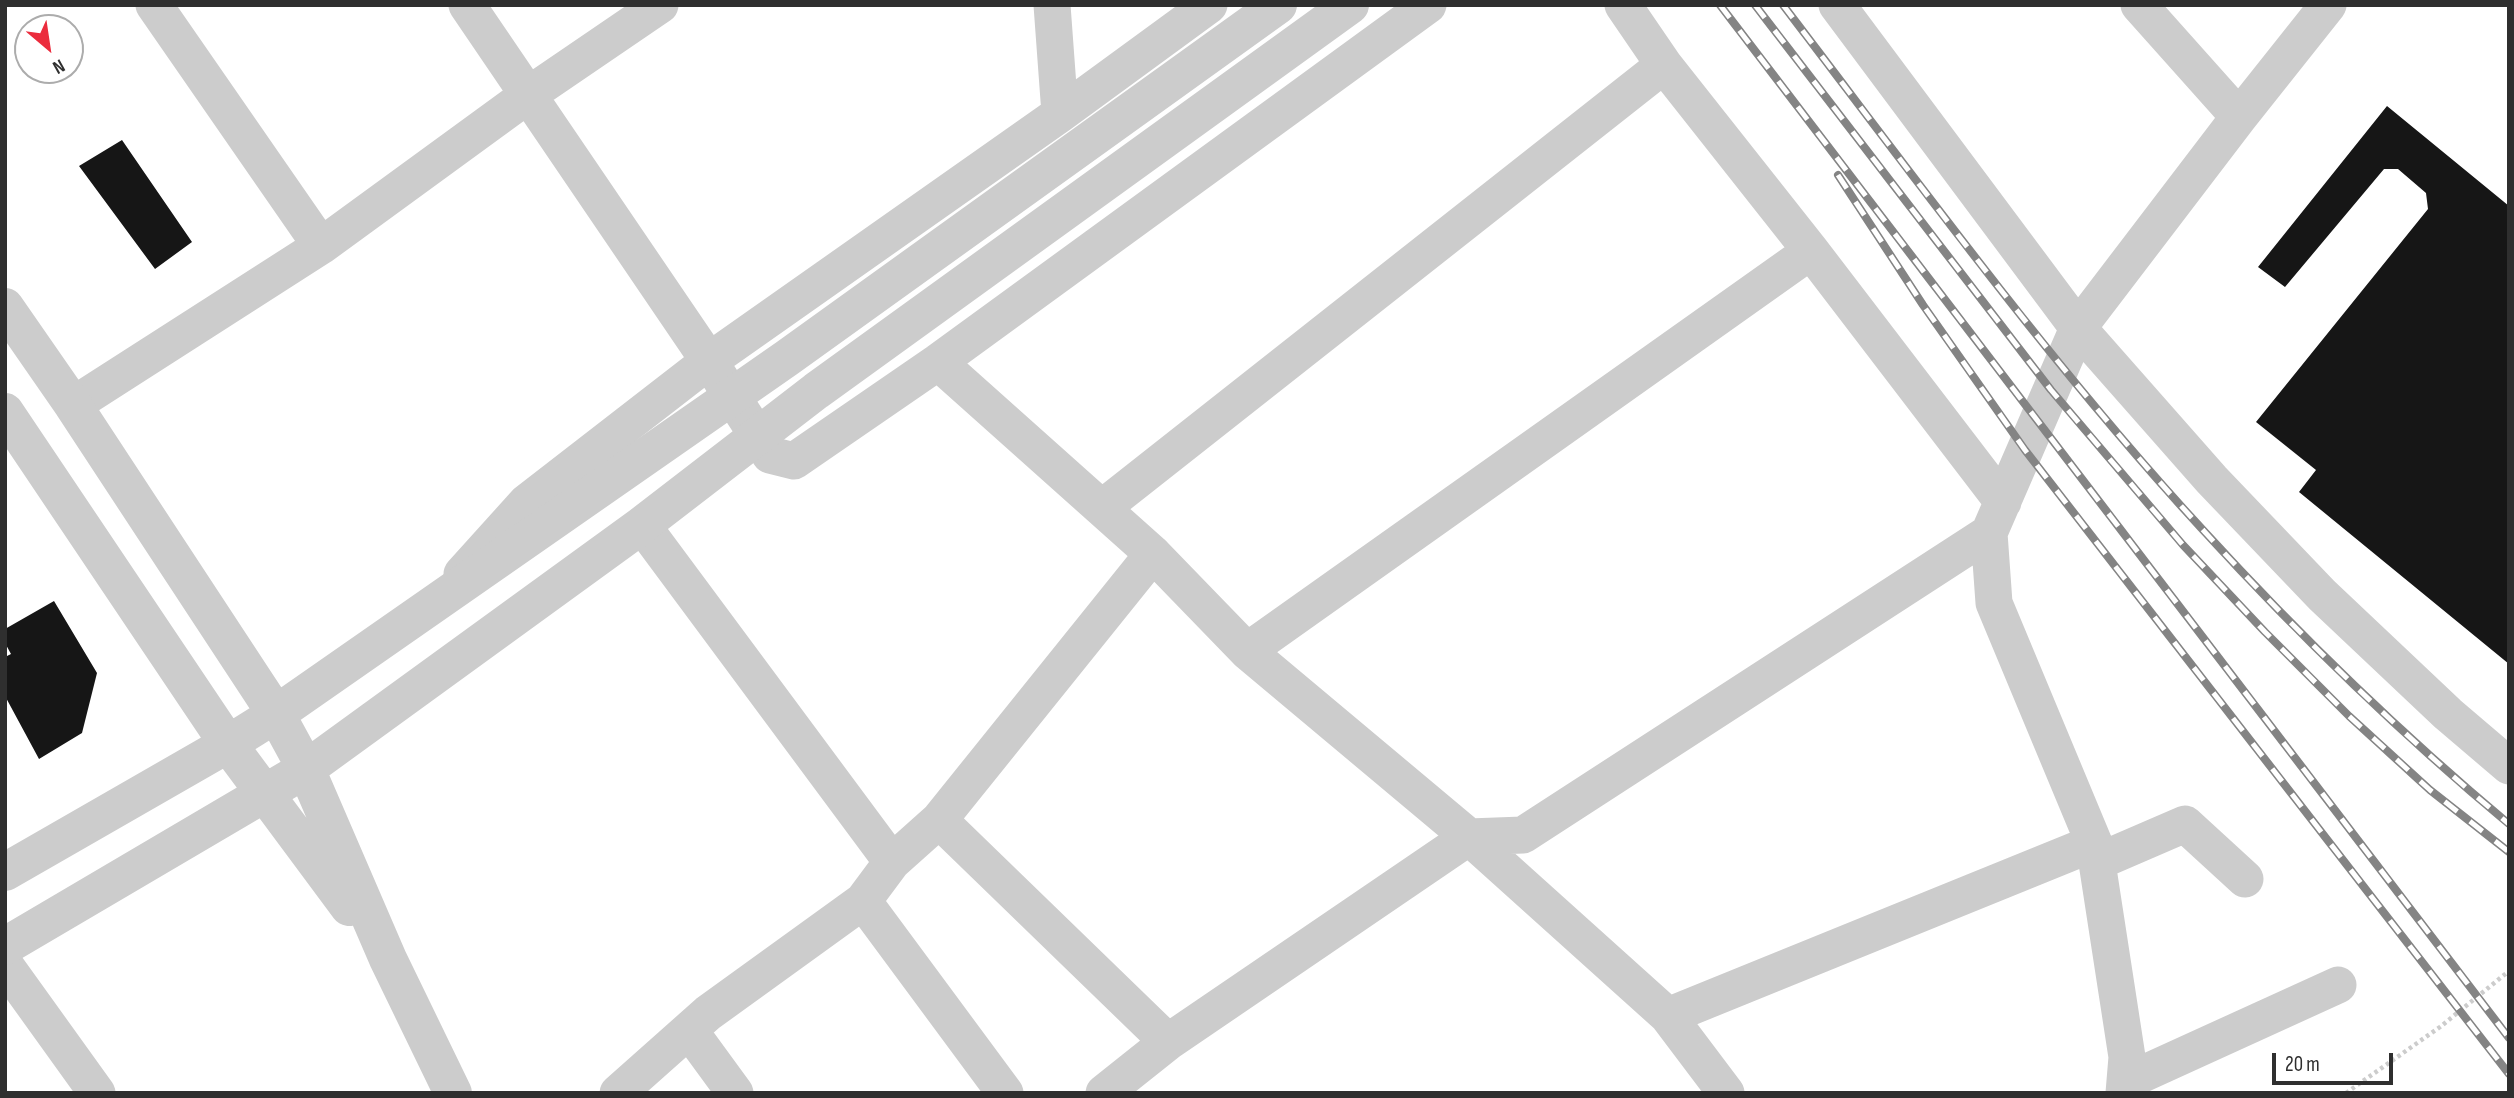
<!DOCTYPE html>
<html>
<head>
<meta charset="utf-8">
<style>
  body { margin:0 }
  #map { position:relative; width:2514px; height:1098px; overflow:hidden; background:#fff; font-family:"Sofia Sans Condensed",sans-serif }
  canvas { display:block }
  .frame { position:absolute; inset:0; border:7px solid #2f2f2f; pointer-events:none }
  .north { position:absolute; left:14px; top:14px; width:70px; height:70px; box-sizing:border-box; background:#fff; border:2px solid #acacac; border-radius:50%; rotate:151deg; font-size:19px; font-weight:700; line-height:28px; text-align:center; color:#2f2f2f }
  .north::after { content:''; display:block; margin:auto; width:24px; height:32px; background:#eb2c3d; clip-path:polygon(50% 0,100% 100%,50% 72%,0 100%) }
  .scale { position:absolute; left:2272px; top:1053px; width:121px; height:32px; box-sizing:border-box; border:4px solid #2f2f2f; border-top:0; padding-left:9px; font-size:21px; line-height:24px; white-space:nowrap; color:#2f2f2f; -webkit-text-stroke:5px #fff; paint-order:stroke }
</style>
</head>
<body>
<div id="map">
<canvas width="2514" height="1098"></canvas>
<div class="frame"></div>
<div class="north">N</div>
<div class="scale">20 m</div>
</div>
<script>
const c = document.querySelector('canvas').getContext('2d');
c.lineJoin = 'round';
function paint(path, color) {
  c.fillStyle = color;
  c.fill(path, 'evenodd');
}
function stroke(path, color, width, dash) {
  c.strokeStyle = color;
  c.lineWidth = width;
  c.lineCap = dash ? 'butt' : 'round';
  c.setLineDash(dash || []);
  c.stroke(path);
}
const building = new Path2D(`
  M 2387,106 L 2509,206 L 2509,664 L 2299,492 L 2316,470 L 2256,422 L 2428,209 L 2426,193 L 2398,169 L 2384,169 L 2285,287 L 2258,267 Z
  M 122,140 L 192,242 L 155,269 L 79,166 Z
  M 54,601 L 97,673 L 82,733 L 39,759 L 5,696 L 5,657 L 11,654 L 5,643 L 5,629 Z`);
const path = new Path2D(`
  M 2346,1093 L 2440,1027 L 2509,971`);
const minor = new Path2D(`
  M 154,5 L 321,246
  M 467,5 L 709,361 L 770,455 L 794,461 L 938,362 L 1428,5
  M 1052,5 L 1060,114
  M 1623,5 L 1664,65 L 1811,251 L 2003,502
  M 1837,5 L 2078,328 L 2212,480 L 2322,595 L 2448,714 L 2509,766
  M 2139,5 L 2239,117
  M 938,362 L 1153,554 L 1247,651 L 1469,837 L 1668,1016 L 1726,1093
  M 73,405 L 321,246 L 528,95 L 660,5
  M 1102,508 L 1664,65
  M 642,525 L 892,862
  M 462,574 L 527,502 L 709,361 L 1060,114 L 1209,5
  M 1247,651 L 1811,251
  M 939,820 L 1168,1042
  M 2097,862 L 2185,824 L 2245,879
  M 863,901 L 1005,1093
  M 5,965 L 97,1093
  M 1668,1016 L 2094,843
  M 689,1030 L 735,1093
  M 2125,1082 L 2338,985
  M 618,1093 L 708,1013 L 863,901 L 892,862 L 939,820 L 1153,554
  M 1104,1093 L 1168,1042 L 1469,837 L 1523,835 L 1989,533
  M 2124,1093 L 2127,1057 L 2094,843 L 1994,603 L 1989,533 L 2078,328 L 2239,117 L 2328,5`);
const tertiary = new Path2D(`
  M 5,307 L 73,405 L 276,714 L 306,769 L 388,959 L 453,1093
  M 5,412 L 228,744 L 349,907
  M 5,872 L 228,744 L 276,714 L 787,358 L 1278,5
  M 5,946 L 306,769 L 642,525 L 816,391 L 1350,5`);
const rail = new Path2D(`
  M 1720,5 L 2509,1038
  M 1755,5 L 2051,390 L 2183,545 L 2265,632 L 2349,716 L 2430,790 L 2509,852
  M 1783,5 C 1919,183 2051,365 2203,530 C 2299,635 2400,733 2509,824
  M 1838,175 L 1923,305 L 2025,450 L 2509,1074`);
paint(building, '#161616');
stroke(path, '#ccc', 4.5, [3.5, 3.5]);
stroke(minor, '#ccc', 37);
stroke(tertiary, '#ccc', 38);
stroke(rail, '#848484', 8);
stroke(rail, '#fff', 5, [16]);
</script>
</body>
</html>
